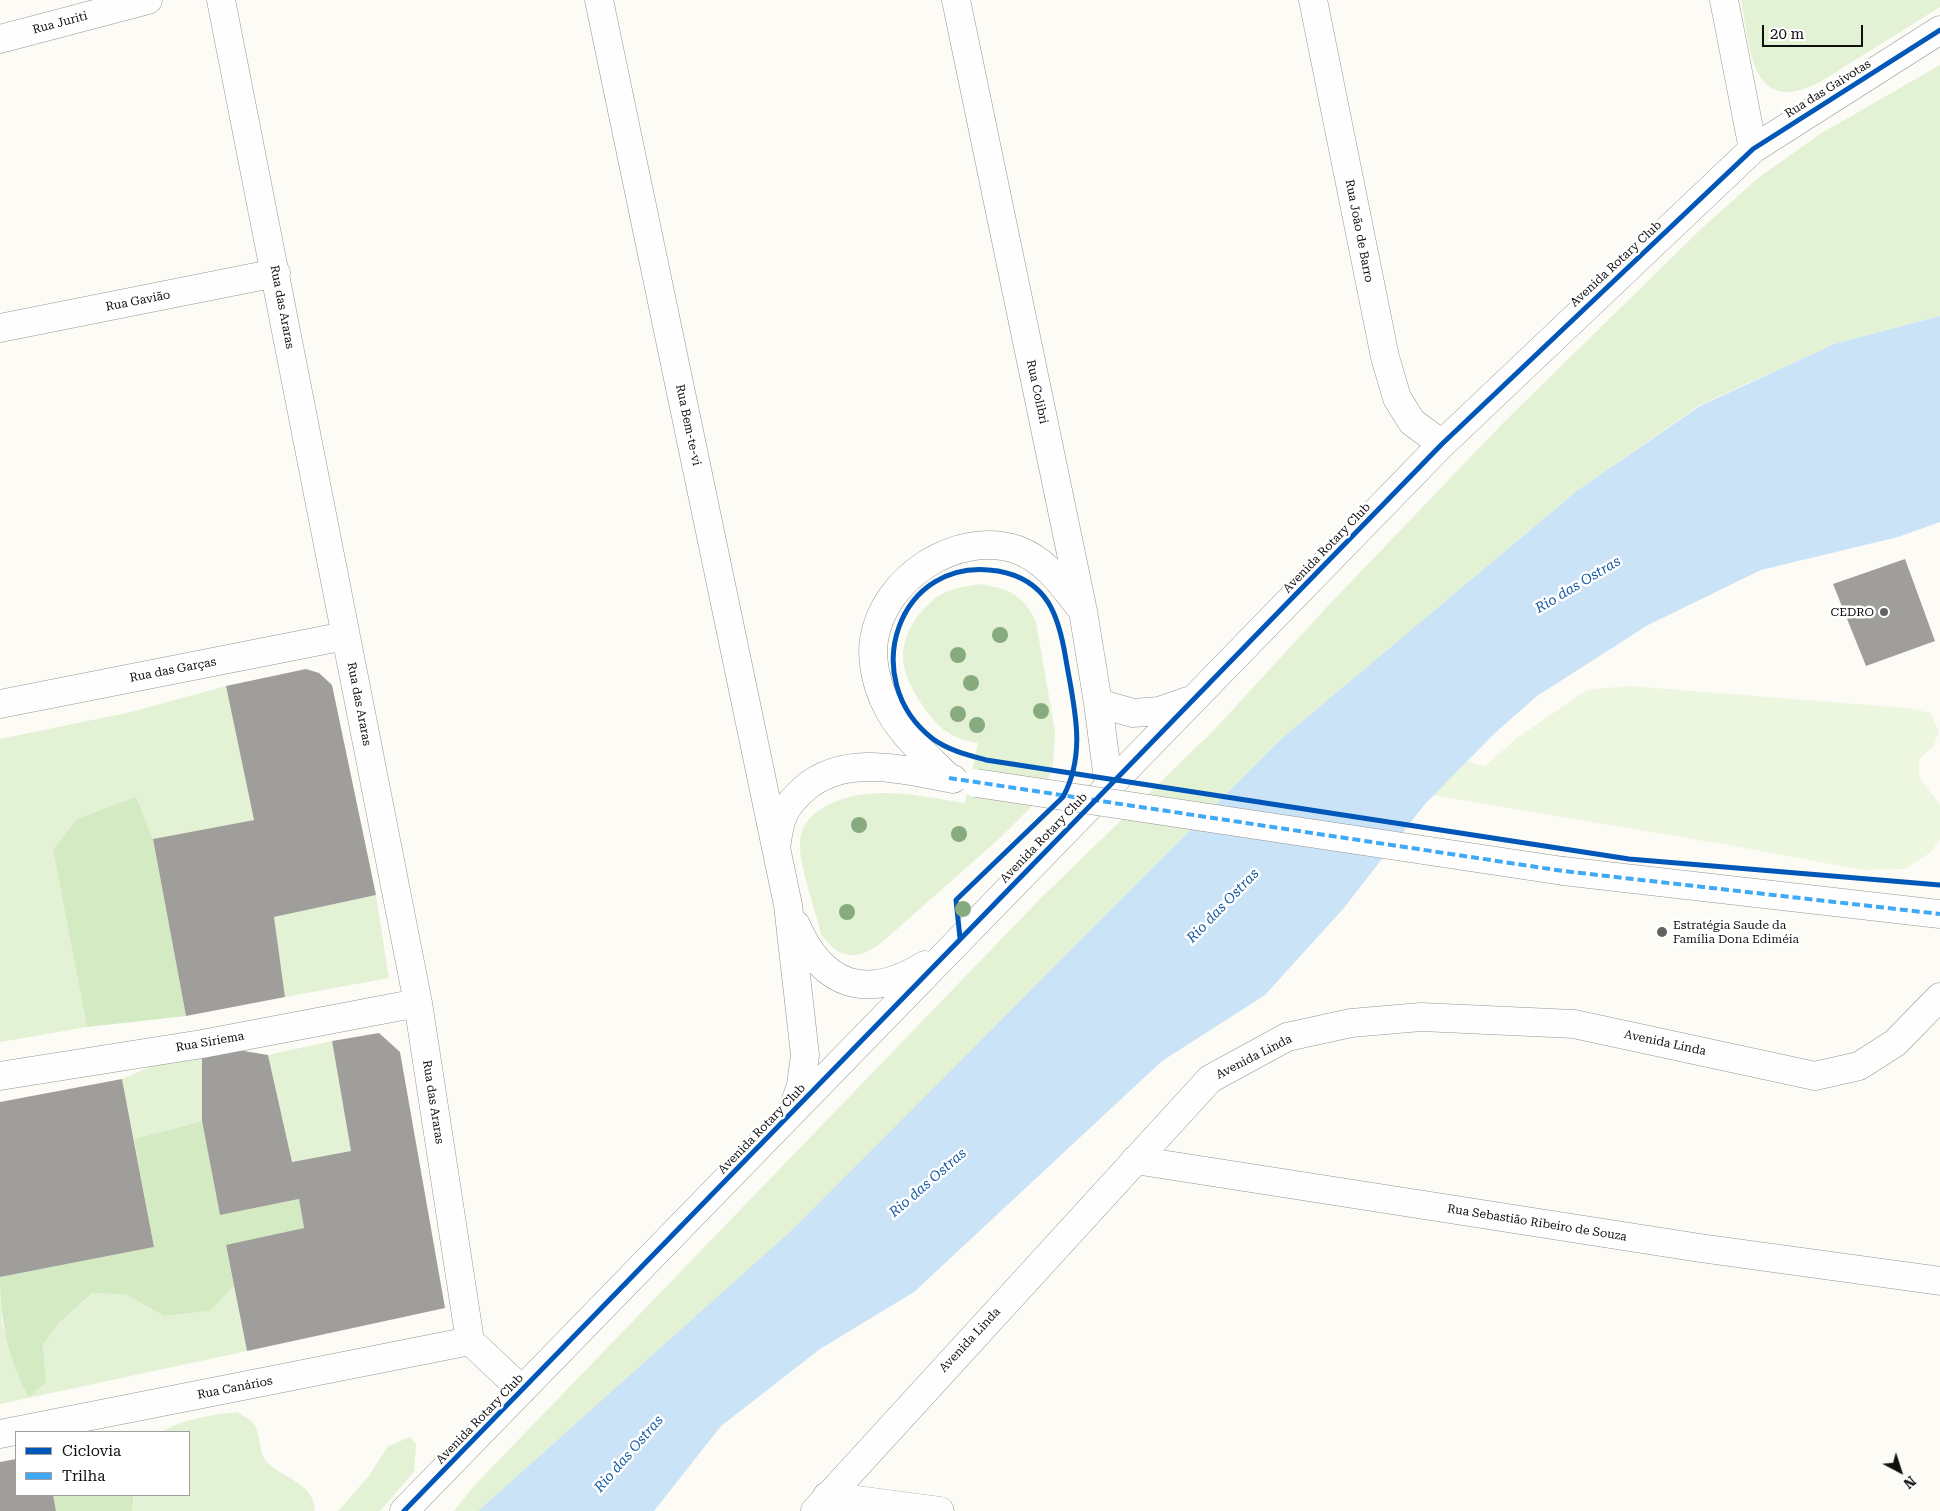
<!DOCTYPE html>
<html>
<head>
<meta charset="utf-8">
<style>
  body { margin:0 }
  #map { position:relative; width:1940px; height:1511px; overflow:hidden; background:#fcfbf5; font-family:"Roboto Serif",serif }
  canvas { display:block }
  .legend { position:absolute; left:15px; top:1431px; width:175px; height:65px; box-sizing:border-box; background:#fff; border:1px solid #9f9f9f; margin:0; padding:6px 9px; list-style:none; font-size:15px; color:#0f0f0f }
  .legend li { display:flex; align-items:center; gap:10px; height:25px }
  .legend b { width:25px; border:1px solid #9f9f9f }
  .north { position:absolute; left:1875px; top:1446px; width:50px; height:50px; -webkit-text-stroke:4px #fff; paint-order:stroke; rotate:140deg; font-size:14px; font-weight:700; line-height:20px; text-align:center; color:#0f0f0f }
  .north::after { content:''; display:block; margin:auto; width:18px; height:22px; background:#0f0f0f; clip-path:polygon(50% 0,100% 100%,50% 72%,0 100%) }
  .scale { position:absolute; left:1762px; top:25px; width:101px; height:22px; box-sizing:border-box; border:2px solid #0f0f0f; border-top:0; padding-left:6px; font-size:15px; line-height:18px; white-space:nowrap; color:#0f0f0f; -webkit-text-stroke:4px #fff; paint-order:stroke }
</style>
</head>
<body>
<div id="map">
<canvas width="1940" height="1511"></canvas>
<ul class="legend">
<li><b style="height:6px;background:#0057b8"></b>Ciclovia</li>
<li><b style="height:6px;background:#3fa9f5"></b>Trilha</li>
</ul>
<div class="north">N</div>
<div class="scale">20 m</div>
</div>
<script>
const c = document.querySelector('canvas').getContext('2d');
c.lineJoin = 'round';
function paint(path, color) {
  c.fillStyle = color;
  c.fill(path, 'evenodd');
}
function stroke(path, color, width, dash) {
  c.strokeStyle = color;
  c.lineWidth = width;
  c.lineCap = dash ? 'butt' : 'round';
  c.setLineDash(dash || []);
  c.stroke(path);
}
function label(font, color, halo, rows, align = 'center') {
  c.font = font + ' "Roboto Serif",serif';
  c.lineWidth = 5;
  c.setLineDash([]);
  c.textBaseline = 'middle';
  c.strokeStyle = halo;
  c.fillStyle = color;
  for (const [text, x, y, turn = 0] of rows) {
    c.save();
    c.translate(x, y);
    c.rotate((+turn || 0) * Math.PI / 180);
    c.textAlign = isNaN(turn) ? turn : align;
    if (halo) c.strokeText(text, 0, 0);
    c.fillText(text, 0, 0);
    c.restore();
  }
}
const green = new Path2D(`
  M 1741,0 L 1940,0 L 1940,7 L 1820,82 C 1751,118 1750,48 1741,0 Z
  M 1940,65 L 1940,316 L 1834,344 L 1700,405 L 1578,490 L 1281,739 L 791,1232 L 478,1511 L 454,1511 L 473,1487 L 1041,898 L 1214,730 L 1327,607 L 1504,422 L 1702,228 L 1758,178 L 1820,134 Z
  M 980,584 C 1009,589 1023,594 1036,622 L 1055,732 L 1053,764 L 1047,782 L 1032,806 L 1001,837 L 880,944 C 856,961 838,959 821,934 C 816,913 799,864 800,845 C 800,826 810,815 826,806 C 870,783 918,796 965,803 L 978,743 C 950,738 939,729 923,706 C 902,675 894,649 917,617 C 924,608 932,600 942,594 C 953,588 967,586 980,584 Z
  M 226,686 L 254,820 L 153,839 L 136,798 L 53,850 L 87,1027 L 0,1042 L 0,739 L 131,712 Z
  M 376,895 L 389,978 L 285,997 L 274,917 Z
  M 332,1041 L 351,1151 L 292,1162 L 268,1055 Z
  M 202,1044 L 202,1121 L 134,1139 L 122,1079 Z
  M 234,1286 L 247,1351 L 0,1404 L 0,1288 L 2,1323 L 18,1377 L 46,1382 L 43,1344 L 60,1322 L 94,1293 L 127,1295 L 164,1316 L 210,1311 Z
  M 237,1412 C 241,1415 246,1417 250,1420 C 263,1430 256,1451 268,1463 C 284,1479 314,1483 315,1511 L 132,1511 L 135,1495 L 189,1495 L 189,1432 L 161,1432 C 183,1419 211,1415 237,1412 Z
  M 410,1437 L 416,1444 L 414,1472 L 380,1511 L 338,1511 L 369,1476 L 388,1446 Z`);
const forest = new Path2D(`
  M 136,797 L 153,839 L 186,1016 L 87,1027 L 53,850 L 77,819 Z
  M 202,1121 L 220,1215 L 299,1199 L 304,1228 L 226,1246 L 234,1286 L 210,1311 L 164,1316 L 127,1295 L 93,1293 L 60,1322 L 43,1344 L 46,1382 L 29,1397 C 8,1361 0,1319 0,1277 L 154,1247 L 134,1139 Z
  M 53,1495 L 134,1495 L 132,1511 L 56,1511 Z`);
const pitch = new Path2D(`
  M 1629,686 L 1906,708 L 1931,713 L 1939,732 L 1933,747 L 1919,759 L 1919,777 L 1940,805 L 1940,839 L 1931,852 L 1905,869 L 1862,870 L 1751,849 L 1432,795 L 1460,759 L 1485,766 L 1517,738 L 1587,690 Z`);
const water = new Path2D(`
  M 1940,316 L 1940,522 L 1898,537 L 1761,570 L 1648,625 L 1537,696 L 1496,732 L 1425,804 L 1343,909 L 1265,995 L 1162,1061 L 914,1292 L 820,1349 L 721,1426 L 654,1511 L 478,1511 L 791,1231 L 1281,739 L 1578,490 L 1700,406 L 1834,344 Z`);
const building = new Path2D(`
  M 1905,559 L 1935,641 L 1866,666 L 1833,584 Z
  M 306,669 L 319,673 L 332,685 L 376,895 L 274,917 L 285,997 L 186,1016 L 153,839 L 254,820 L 226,686 Z
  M 379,1033 L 400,1052 L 445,1308 L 247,1351 L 226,1245 L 304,1228 L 299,1199 L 220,1215 L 202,1121 L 202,1044 L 268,1055 L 292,1162 L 351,1151 L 332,1041 Z
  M 122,1079 L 154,1247 L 0,1277 L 0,1102 Z
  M 16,1459 L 16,1495 L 53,1495 L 56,1511 L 0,1511 L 0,1462 Z`);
const minor = new Path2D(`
  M 221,0 L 418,1003 L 470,1341 L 522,1390
  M 599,0 L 788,905 L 805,1055 L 801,1085 L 793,1109
  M 956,0 L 1083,611 L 1098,703 L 1109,787
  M 1313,0 L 1385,357 L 1397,398 L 1412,422 L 1442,444
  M 1724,0 L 1753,149
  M 0,39 L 148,0
  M 0,328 L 276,273
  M 1098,703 L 1133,713 L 1159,711 L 1188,701
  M 0,704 L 345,636
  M 949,778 C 925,754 897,731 884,700 C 876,682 871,659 874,640 C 883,578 958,529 1018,550 C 1045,560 1062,584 1079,606
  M 777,842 C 780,817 785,806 804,789 C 845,753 904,770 953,779
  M 1563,871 L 1940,914
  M 796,925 C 823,987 867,1001 925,965
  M 0,1076 L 202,1044 L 418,1003
  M 1135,1160 L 1700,1248 L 1940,1281
  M 0,1434 L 470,1341
  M 827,1496 L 940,1511
  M 404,1511 L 1442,444 L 1753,149 L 1940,30
  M 815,1511 L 1210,1079 L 1287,1037 L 1351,1023 L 1421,1017 L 1574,1024 L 1815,1076 L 1859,1066 L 1895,1043 L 1940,997`);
const minorBridge = new Path2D(`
  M 976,783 L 1563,871`);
const quiet = new Path2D(`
  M 949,778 L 1563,871 L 1940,914`);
const cycleway = new Path2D(`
  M 960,938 L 956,900 L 1063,797 C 1087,752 1074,707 1066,660 C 1059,616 1048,580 998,571 C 898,554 856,680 933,739 C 948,750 968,755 986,760 L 1629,859 L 1940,885
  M 404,1511 L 1442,444 L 1753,149 L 1940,30`);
const trees = [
  [1000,635],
  [958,655],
  [971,683],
  [1041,711],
  [958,714],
  [977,725],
  [859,825],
  [959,834],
  [963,909],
  [847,912]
];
const markers = [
  [1884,612,5,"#626260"],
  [1662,932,6,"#626260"]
];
const streetNames = [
  ["Rua Juriti",60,23,-15],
  ["Rua das Gaivotas",1828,89,-32],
  ["Rua João de Barro",1359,231,79],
  ["Avenida Rotary Club",1616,264,-43],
  ["Rua Gavião",138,301,-11],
  ["Rua das Araras",282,307,79],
  ["Rua Colibri",1037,392,78],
  ["Rua Bem-te-vi",688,425,78],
  ["Avenida Rotary Club",1327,548,-46],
  ["Rua das Garças",173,670,-11],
  ["Rua das Araras",359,704,79],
  ["Avenida Rotary Club",1044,838,-46],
  ["Rua Siriema",210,1042,-10],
  ["Avenida Linda",1665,1043,12],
  ["Avenida Linda",1254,1057,-27],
  ["Rua das Araras",433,1102,81],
  ["Avenida Rotary Club",762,1129,-46],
  ["Rua Sebastião Ribeiro de Souza",1537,1223,9],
  ["Avenida Linda",970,1340,-47],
  ["Rua Canários",235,1388,-11],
  ["Avenida Rotary Club",480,1419,-46]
];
const poiNames = [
  ["CEDRO",1874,612],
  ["Estratégia Saude da",1673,925,"left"],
  ["Família Dona Ediméia",1673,939,"left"]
];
const waterNames = [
  ["Rio das Ostras",1578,585,-31],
  ["Rio das Ostras",1223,906,-46],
  ["Rio das Ostras",928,1183,-41],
  ["Rio das Ostras",629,1454,-49]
];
paint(green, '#e3f2d5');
paint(forest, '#d3eac2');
paint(pitch, '#edf6de');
paint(water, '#cbe3f6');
paint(building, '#a09e9a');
stroke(minor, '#969593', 29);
stroke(minor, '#fffefe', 28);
stroke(minorBridge, '#969593', 29, []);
stroke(minorBridge, '#fffefe', 28);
stroke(quiet, '#3fa9f5', 4, [8, 4]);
stroke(cycleway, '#0057b8', 5);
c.fillStyle = '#87ab7f';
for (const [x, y] of trees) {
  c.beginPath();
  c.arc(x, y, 8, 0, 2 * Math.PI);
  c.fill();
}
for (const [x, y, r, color] of markers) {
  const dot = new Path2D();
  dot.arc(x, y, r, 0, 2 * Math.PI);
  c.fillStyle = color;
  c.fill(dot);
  stroke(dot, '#fff', 2);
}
label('12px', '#0f0f0f', '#fff', streetNames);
label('12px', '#0f0f0f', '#fff', poiNames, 'right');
label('italic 14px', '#1559a4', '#fff', waterNames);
</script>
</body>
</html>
